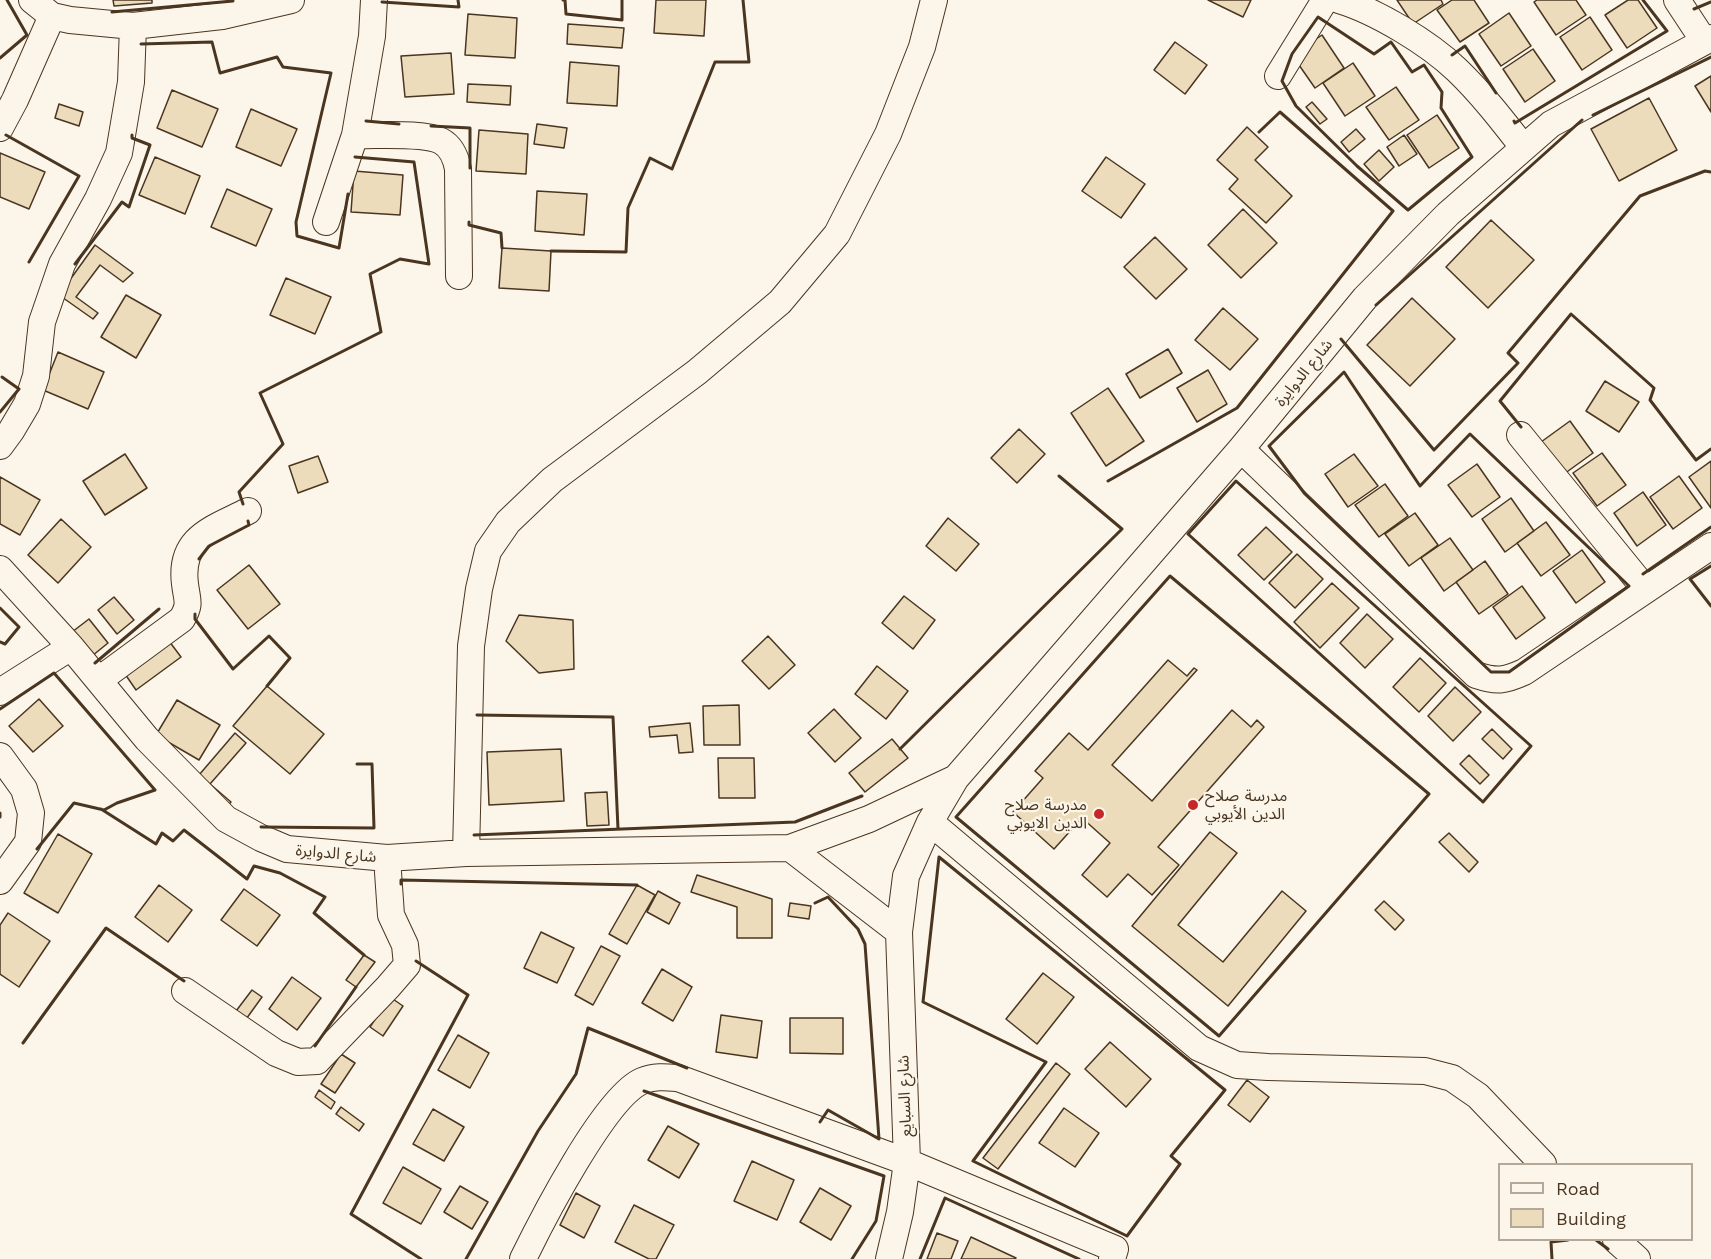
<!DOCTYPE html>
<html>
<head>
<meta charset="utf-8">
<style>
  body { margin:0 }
  #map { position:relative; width:1711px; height:1259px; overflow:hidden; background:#fbf6e9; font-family:"Work Sans",sans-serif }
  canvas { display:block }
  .legend { position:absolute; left:1498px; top:1163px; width:195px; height:78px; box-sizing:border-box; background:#fbf6e9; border:2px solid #b4a999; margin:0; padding:8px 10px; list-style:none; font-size:18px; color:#4a3520 }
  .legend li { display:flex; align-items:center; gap:12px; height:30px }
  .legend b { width:30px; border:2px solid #b4a999 }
</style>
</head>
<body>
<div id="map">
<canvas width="1711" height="1259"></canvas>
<ul class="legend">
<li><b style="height:8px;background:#fbf6e9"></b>Road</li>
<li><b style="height:16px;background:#ecdcbc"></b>Building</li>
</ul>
</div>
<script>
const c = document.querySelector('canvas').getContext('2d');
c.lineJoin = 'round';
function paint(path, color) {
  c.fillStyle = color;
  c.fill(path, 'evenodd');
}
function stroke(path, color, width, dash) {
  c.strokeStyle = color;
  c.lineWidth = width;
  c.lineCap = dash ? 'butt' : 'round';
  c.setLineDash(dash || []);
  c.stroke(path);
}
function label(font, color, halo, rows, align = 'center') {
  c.font = font + ' "Work Sans","Noto Sans Arabic",sans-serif';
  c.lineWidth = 4.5;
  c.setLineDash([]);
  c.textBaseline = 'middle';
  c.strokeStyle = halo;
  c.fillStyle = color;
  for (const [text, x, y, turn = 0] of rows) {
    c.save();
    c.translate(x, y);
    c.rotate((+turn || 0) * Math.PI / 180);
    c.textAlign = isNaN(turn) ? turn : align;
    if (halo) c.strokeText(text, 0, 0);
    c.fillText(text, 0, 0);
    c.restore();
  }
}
const building = new Path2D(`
  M 113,0 L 152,0 L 152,3 L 114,6 Z
  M 656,0 L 706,0 L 704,36 L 654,33 Z
  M 1208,0 L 1251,0 L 1243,17 Z
  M 1397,0 L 1441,0 L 1443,4 L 1413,24 Z
  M 1452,0 L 1474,0 L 1489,23 L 1460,42 L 1437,10 Z
  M 1537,0 L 1576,0 L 1586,15 L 1556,35 L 1534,2 Z
  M 1628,0 L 1638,0 L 1657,28 L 1627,48 L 1605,15 Z
  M 1509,13 L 1531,46 L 1501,66 L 1479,34 Z
  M 468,14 L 517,18 L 515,58 L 465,55 Z
  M 1590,17 L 1612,50 L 1582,70 L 1560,37 Z
  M 568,24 L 624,28 L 622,48 L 567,44 Z
  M 1322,35 L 1344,68 L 1315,88 L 1292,55 Z
  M 1175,42 L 1207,65 L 1185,94 L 1154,70 Z
  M 1533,49 L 1555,81 L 1525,102 L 1503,69 Z
  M 451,53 L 454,94 L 405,97 L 401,56 Z
  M 570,62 L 619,66 L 617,106 L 567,103 Z
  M 1353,63 L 1375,96 L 1345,116 L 1323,83 Z
  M 1711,76 L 1711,112 L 1695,86 Z
  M 468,84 L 511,86 L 510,105 L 467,102 Z
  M 1396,87 L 1419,120 L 1389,140 L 1366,107 Z
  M 172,90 L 218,109 L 202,147 L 157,128 Z
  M 1649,98 L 1677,150 L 1619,181 L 1591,129 Z
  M 1312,102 L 1327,119 L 1320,124 L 1306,107 Z
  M 59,104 L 83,112 L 79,126 L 55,118 Z
  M 251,109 L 297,129 L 281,166 L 236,147 Z
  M 1437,115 L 1459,148 L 1429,168 L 1407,135 Z
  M 537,124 L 567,128 L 564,148 L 534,144 Z
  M 1247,127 L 1268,147 L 1255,160 L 1292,196 L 1266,223 L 1229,189 L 1238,179 L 1217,160 Z
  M 1356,129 L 1365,139 L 1349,152 L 1341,142 Z
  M 479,130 L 528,134 L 526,174 L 476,171 Z
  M 1404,135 L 1417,154 L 1399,166 L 1387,147 Z
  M 1379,150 L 1394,167 L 1379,181 L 1364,164 Z
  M 0,153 L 45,172 L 29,209 L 0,197 Z
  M 155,157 L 200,176 L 185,214 L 139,195 Z
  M 1106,157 L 1145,184 L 1121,218 L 1082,191 Z
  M 354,171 L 403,175 L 400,215 L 351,212 Z
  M 227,189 L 272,209 L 256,246 L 211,227 Z
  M 537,191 L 587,194 L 584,235 L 535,231 Z
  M 1243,209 L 1277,243 L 1241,278 L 1208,245 Z
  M 1491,220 L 1534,260 L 1488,308 L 1446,267 Z
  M 1155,237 L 1187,269 L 1156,299 L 1124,267 Z
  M 95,245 L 133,273 L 123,282 L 100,265 L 76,297 L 98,313 L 93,319 L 59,295 Z
  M 502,248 L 551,251 L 549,291 L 499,288 Z
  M 286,278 L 331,297 L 315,334 L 270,315 Z
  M 126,295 L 161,315 L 136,358 L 101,337 Z
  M 1412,298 L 1455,339 L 1410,386 L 1367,345 Z
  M 1223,308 L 1258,339 L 1230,370 L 1195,340 Z
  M 1168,349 L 1182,373 L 1140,398 L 1126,374 Z
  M 58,352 L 104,372 L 88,409 L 43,390 Z
  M 1208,370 L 1227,404 L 1197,422 L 1177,388 Z
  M 1605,381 L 1639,402 L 1619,432 L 1586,411 Z
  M 1108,388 L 1144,441 L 1106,466 L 1071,413 Z
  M 1570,421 L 1593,453 L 1564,474 L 1541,442 Z
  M 1019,429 L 1045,454 L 1017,483 L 991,458 Z
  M 1602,453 L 1626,485 L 1597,506 L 1573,473 Z
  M 125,454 L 147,488 L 105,515 L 83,481 Z
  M 1354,454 L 1378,486 L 1348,507 L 1325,474 Z
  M 318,456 L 328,482 L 298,493 L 289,466 Z
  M 1711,461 L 1711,508 L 1689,477 Z
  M 1477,464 L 1500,497 L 1472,517 L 1448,485 Z
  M 1679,476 L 1702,508 L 1673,529 L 1650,497 Z
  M 0,477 L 40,500 L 20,535 L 0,524 Z
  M 1385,484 L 1408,516 L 1379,537 L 1355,505 Z
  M 1643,492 L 1666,525 L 1637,546 L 1614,513 Z
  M 1511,498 L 1534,531 L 1505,552 L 1482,519 Z
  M 1415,513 L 1438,545 L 1409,566 L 1385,534 Z
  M 948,518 L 979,544 L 956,571 L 926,546 Z
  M 61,519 L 91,547 L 58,583 L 28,555 Z
  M 1546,522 L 1570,555 L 1541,576 L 1517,543 Z
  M 1266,527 L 1292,552 L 1264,580 L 1238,555 Z
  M 1450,538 L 1473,570 L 1444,591 L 1421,558 Z
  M 1582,550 L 1605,582 L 1576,603 L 1553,571 Z
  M 1297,554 L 1323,579 L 1295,608 L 1269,583 Z
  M 1485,561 L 1508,594 L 1479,614 L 1456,582 Z
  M 249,565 L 280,604 L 248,629 L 217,590 Z
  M 1332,583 L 1359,608 L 1320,648 L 1294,622 Z
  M 1522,586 L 1545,618 L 1516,639 L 1493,607 Z
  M 904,596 L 935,620 L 913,649 L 882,623 Z
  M 114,597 L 134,620 L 117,634 L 98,610 Z
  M 1367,614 L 1393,639 L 1365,668 L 1340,643 Z
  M 519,615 L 573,620 L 574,669 L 539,673 L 506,641 Z
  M 89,619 L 108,643 L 92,656 L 72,632 Z
  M 768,636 L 795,665 L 769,689 L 742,661 Z
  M 169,641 L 181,657 L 136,690 L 125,674 Z
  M 1420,658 L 1446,683 L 1419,712 L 1393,687 Z
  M 1168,660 L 1187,676 L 1194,668 L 1197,670 L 1112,765 L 1152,801 L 1232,710 L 1251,727 L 1257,720 L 1264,727 L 1158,847 L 1179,865 L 1152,895 L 1128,874 L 1107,897 L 1082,875 L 1110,843 L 1082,818 L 1054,849 L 1013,812 L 1043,778 L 1035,771 L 1069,733 L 1088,750 Z
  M 877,666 L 908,691 L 886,719 L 855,694 Z
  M 267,686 L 324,734 L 290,774 L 233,726 Z
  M 1455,687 L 1481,712 L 1453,741 L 1428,716 Z
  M 39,699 L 63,726 L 33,752 L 9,726 Z
  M 177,700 L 220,725 L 199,760 L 156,735 Z
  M 739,705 L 740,745 L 704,745 L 703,706 Z
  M 834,709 L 861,738 L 835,762 L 808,733 Z
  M 690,723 L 693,752 L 679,753 L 677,735 L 650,737 L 649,727 Z
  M 1492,729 L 1512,749 L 1503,759 L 1482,739 Z
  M 235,733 L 246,743 L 210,784 L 231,802 L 225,809 L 193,782 Z
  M 892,739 L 908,758 L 865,792 L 849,773 Z
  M 561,749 L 564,801 L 489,805 L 487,752 Z
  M 1469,755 L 1489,775 L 1480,784 L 1460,764 Z
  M 718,758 L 754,758 L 755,798 L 719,798 Z
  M 607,792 L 609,825 L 587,826 L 585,793 Z
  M 1210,832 L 1237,853 L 1178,925 L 1223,962 L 1282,891 L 1306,911 L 1228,1006 L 1132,926 Z
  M 1449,833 L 1478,862 L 1469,872 L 1439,842 Z
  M 58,834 L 92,854 L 58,913 L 24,893 Z
  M 697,875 L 772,899 L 772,938 L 737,938 L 737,907 L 691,892 Z
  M 159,885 L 192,910 L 168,942 L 135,917 Z
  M 637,885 L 655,895 L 627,944 L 609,934 Z
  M 244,889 L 280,915 L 257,946 L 221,920 Z
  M 658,891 L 680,903 L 669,924 L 647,912 Z
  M 1384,901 L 1404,920 L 1395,930 L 1375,910 Z
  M 790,903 L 811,906 L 809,919 L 788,916 Z
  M 8,913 L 50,941 L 19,987 L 0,974 L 0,925 Z
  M 541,932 L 574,948 L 557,983 L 524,968 Z
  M 601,946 L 620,956 L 593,1005 L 575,995 Z
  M 364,955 L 375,962 L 356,987 L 346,980 Z
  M 662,969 L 692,987 L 673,1021 L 642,1003 Z
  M 1043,973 L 1074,997 L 1037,1044 L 1006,1019 Z
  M 292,977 L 321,998 L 297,1030 L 269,1009 Z
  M 252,990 L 262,997 L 244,1022 L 233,1015 Z
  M 390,997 L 403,1006 L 383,1036 L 370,1027 Z
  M 721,1015 L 762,1021 L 757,1058 L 716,1052 Z
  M 790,1018 L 843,1018 L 843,1054 L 790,1053 Z
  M 458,1035 L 489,1053 L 470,1088 L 438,1070 Z
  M 1110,1042 L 1151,1079 L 1126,1107 L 1085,1069 Z
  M 341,1054 L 355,1063 L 335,1093 L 321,1084 Z
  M 1056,1063 L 1070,1074 L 998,1169 L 983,1158 Z
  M 1247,1080 L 1269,1097 L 1250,1122 L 1228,1105 Z
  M 319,1090 L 335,1102 L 331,1109 L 315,1097 Z
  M 341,1107 L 364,1124 L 359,1131 L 336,1114 Z
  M 1064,1108 L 1099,1133 L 1075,1167 L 1039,1143 Z
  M 433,1109 L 464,1127 L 444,1161 L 413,1144 Z
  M 668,1126 L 699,1144 L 679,1178 L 648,1160 Z
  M 752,1161 L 794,1180 L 777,1220 L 734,1201 Z
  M 403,1167 L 441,1189 L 421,1224 L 383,1203 Z
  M 460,1186 L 488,1202 L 472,1229 L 444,1212 Z
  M 820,1188 L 851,1206 L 831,1240 L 800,1222 Z
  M 576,1193 L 600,1206 L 584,1238 L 560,1225 Z
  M 634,1205 L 674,1225 L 656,1259 L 649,1259 L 615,1242 Z
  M 937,1233 L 958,1241 L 951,1259 L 927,1259 Z
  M 971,1237 L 1016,1258 L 1015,1259 L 961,1259 Z`);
const minor = new Path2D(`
  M 32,0 L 52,16 L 70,20 L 133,26 L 222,16 L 291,0
  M 1339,0 C 1376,11 1429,43 1457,70 C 1481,93 1502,120 1523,147
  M 1677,0 L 1704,41
  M 1278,76 L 1325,0
  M 0,128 L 15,100 L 52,16
  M 355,135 C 375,136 424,132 441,141 C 452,147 456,158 458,169 L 459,276
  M 326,222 L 355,135 L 372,36 L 374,0
  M 1520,435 L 1646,590
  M 0,446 L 11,431 L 27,404 L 36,376 L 42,322 L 62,264 L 98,199 L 119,153 L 131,82 L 133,26
  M 1241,449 L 1476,675 C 1497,682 1504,681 1524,672 L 1711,546
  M 0,569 L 71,647 L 147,739 L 226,819 L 261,838 L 287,849 L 387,858 L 466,853 L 790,848 L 869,819 L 956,778
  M 99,680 L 182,619 C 191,603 187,601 185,584 C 179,537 213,529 248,511
  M 0,692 L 71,647
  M 0,756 L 24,789 L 31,813 L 28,842 L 0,881
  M 930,822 L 1199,1048 L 1237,1065 L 1268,1067 L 1425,1071 L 1452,1078 L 1478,1096 L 1543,1164
  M 790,848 L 899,932
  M 466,853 L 471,646 L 479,589 L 488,551 L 508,522 L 552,480 L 697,372 L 780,302 L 837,234 L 888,134 L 922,47 L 934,0
  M 185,991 L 276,1053 L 298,1062 L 317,1061 L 388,987 L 407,965 L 405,945 L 391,915 L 387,858
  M 1616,1240 L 1637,1259
  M 523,1259 C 542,1220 605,1097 642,1081 C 654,1076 665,1077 678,1078 L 907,1162 L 1115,1249 L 1112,1259
  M 889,1259 L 900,1212 L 907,1162 L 899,932 L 906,876 L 930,822 L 956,778 L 1241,449 L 1365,298 L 1448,214 L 1551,124 L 1711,38`);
const wall = new Path2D(`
  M 563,0 L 565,0 L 566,14 L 622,20 L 622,0
  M 382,2 L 459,7 L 458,0
  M 1694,9 L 1711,2
  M 112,12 L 233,1
  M 1318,17 L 1374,54 L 1391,42 L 1412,72 L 1424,65 L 1442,92 L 1441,108 L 1472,157 L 1408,210 L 1357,166 L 1296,106 L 1282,81 L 1292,54 Z
  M 141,44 L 212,42 L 220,73 L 277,57 L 283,67 L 331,73 L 296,222 L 297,236 L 339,248 L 348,194
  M 1452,55 L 1465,46 L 1496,93
  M 0,58 L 27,35 L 7,0
  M 1593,115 L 1711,57
  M 366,121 L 399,124
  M 1514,121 L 1515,123 L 1667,31 L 1643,0
  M 431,126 L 470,128 L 470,168
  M 6,135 L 79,176 L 29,262
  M 469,222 L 469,225 L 501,233 L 502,248
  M 551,251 L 626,252 L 628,208 L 650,158 L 672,169 L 715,62 L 749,62 L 743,0
  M 75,264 L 122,202 L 129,207 L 150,145 L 132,138 L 132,135
  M 1376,305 L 1582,120
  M 1341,339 L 1434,450 L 1518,363 L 1508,353 L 1640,196 L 1705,171 L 1711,172
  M 1344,372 L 1420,486 L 1470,434 L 1629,586 L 1509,672 L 1491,672 L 1305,494 L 1269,446 Z
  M 0,412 L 19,389 L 2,377
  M 1521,427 L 1500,401 L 1571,314 L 1654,388 L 1650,400 L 1696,460 L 1711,449
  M 1108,481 L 1237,408 L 1393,211 L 1280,112 L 1259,132
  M 1236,481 L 1531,746 L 1483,802 L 1188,534 Z
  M 243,504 L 239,492 L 283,444 L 260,393 L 381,332 L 370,274 L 400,259 L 429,264 L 414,162 L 355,157
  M 199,559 L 209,546 L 249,525 L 248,521
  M 1711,566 L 1690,579 L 1711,606
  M 1643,574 L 1711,527
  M 1170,576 L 1429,794 L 1219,1036 L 956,817 Z
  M 0,608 L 19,627 L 5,644 L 0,642
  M 195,614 L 195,619 L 233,669 L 269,636 L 290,658 L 267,686
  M 95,663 L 159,609
  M 0,709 L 54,673 L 155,790 L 117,803 L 104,810 L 74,803 L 37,849
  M 477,715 L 613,717 L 618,829
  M 900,749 L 1122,529 L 1059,476
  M 101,809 L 156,844 L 162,833 L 173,841 L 184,830 L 247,879 L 254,866 L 280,873 L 325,897 L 314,913 L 364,955
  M 0,813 L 0,817
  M 261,827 L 374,828 L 372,764 L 357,764
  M 474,835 L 795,822 L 862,796
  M 939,857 L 1225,1090 L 1171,1156 L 1180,1164 L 1127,1236 L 973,1161 L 1046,1062 L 923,1002 Z
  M 401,884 L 401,880 L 637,885
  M 815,903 L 828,897 L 858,929 L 865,944 L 879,1139 L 828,1110 L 820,1122
  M 416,961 L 468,995 L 351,1214 L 421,1259
  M 23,1043 L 106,928 L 184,981
  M 315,1046 L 356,987
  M 644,1091 L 884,1176 L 876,1221 L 852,1259
  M 1596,1240 L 1608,1249
  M 466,1259 L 538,1131 L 576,1074 L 588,1028 L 687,1068
  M 920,1259 L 945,1198 L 1079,1259
  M 1552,1259 L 1551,1242 L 1568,1240`);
const markers = [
  [1193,805,6,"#c62828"],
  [1099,814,6,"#c62828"]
];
const streetNames = [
  ["شارع الدوايرة",1304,373,-51],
  ["شارع الدوايرة",336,854,5],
  ["شارع السبايع",905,1096,-92]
];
const poiNames = [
  ["مدرسة صلاح",1205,796],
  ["الدين الأيوبي",1205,814],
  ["مدرسة صلاح",1087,805,"right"],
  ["الدين الايوبي",1087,823,"right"]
];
paint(building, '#ecdcbc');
stroke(building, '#4a3520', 1.5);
stroke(minor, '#4a3520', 28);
stroke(minor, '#fbf6e9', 26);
stroke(wall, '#4a3520', 3);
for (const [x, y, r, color] of markers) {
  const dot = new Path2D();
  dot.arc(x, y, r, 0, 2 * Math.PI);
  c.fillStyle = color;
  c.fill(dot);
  stroke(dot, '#fbf6e9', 2);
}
label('16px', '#4a3520', '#fbf6e9', streetNames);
label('16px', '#4a3520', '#fbf6e9', poiNames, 'left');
</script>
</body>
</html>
